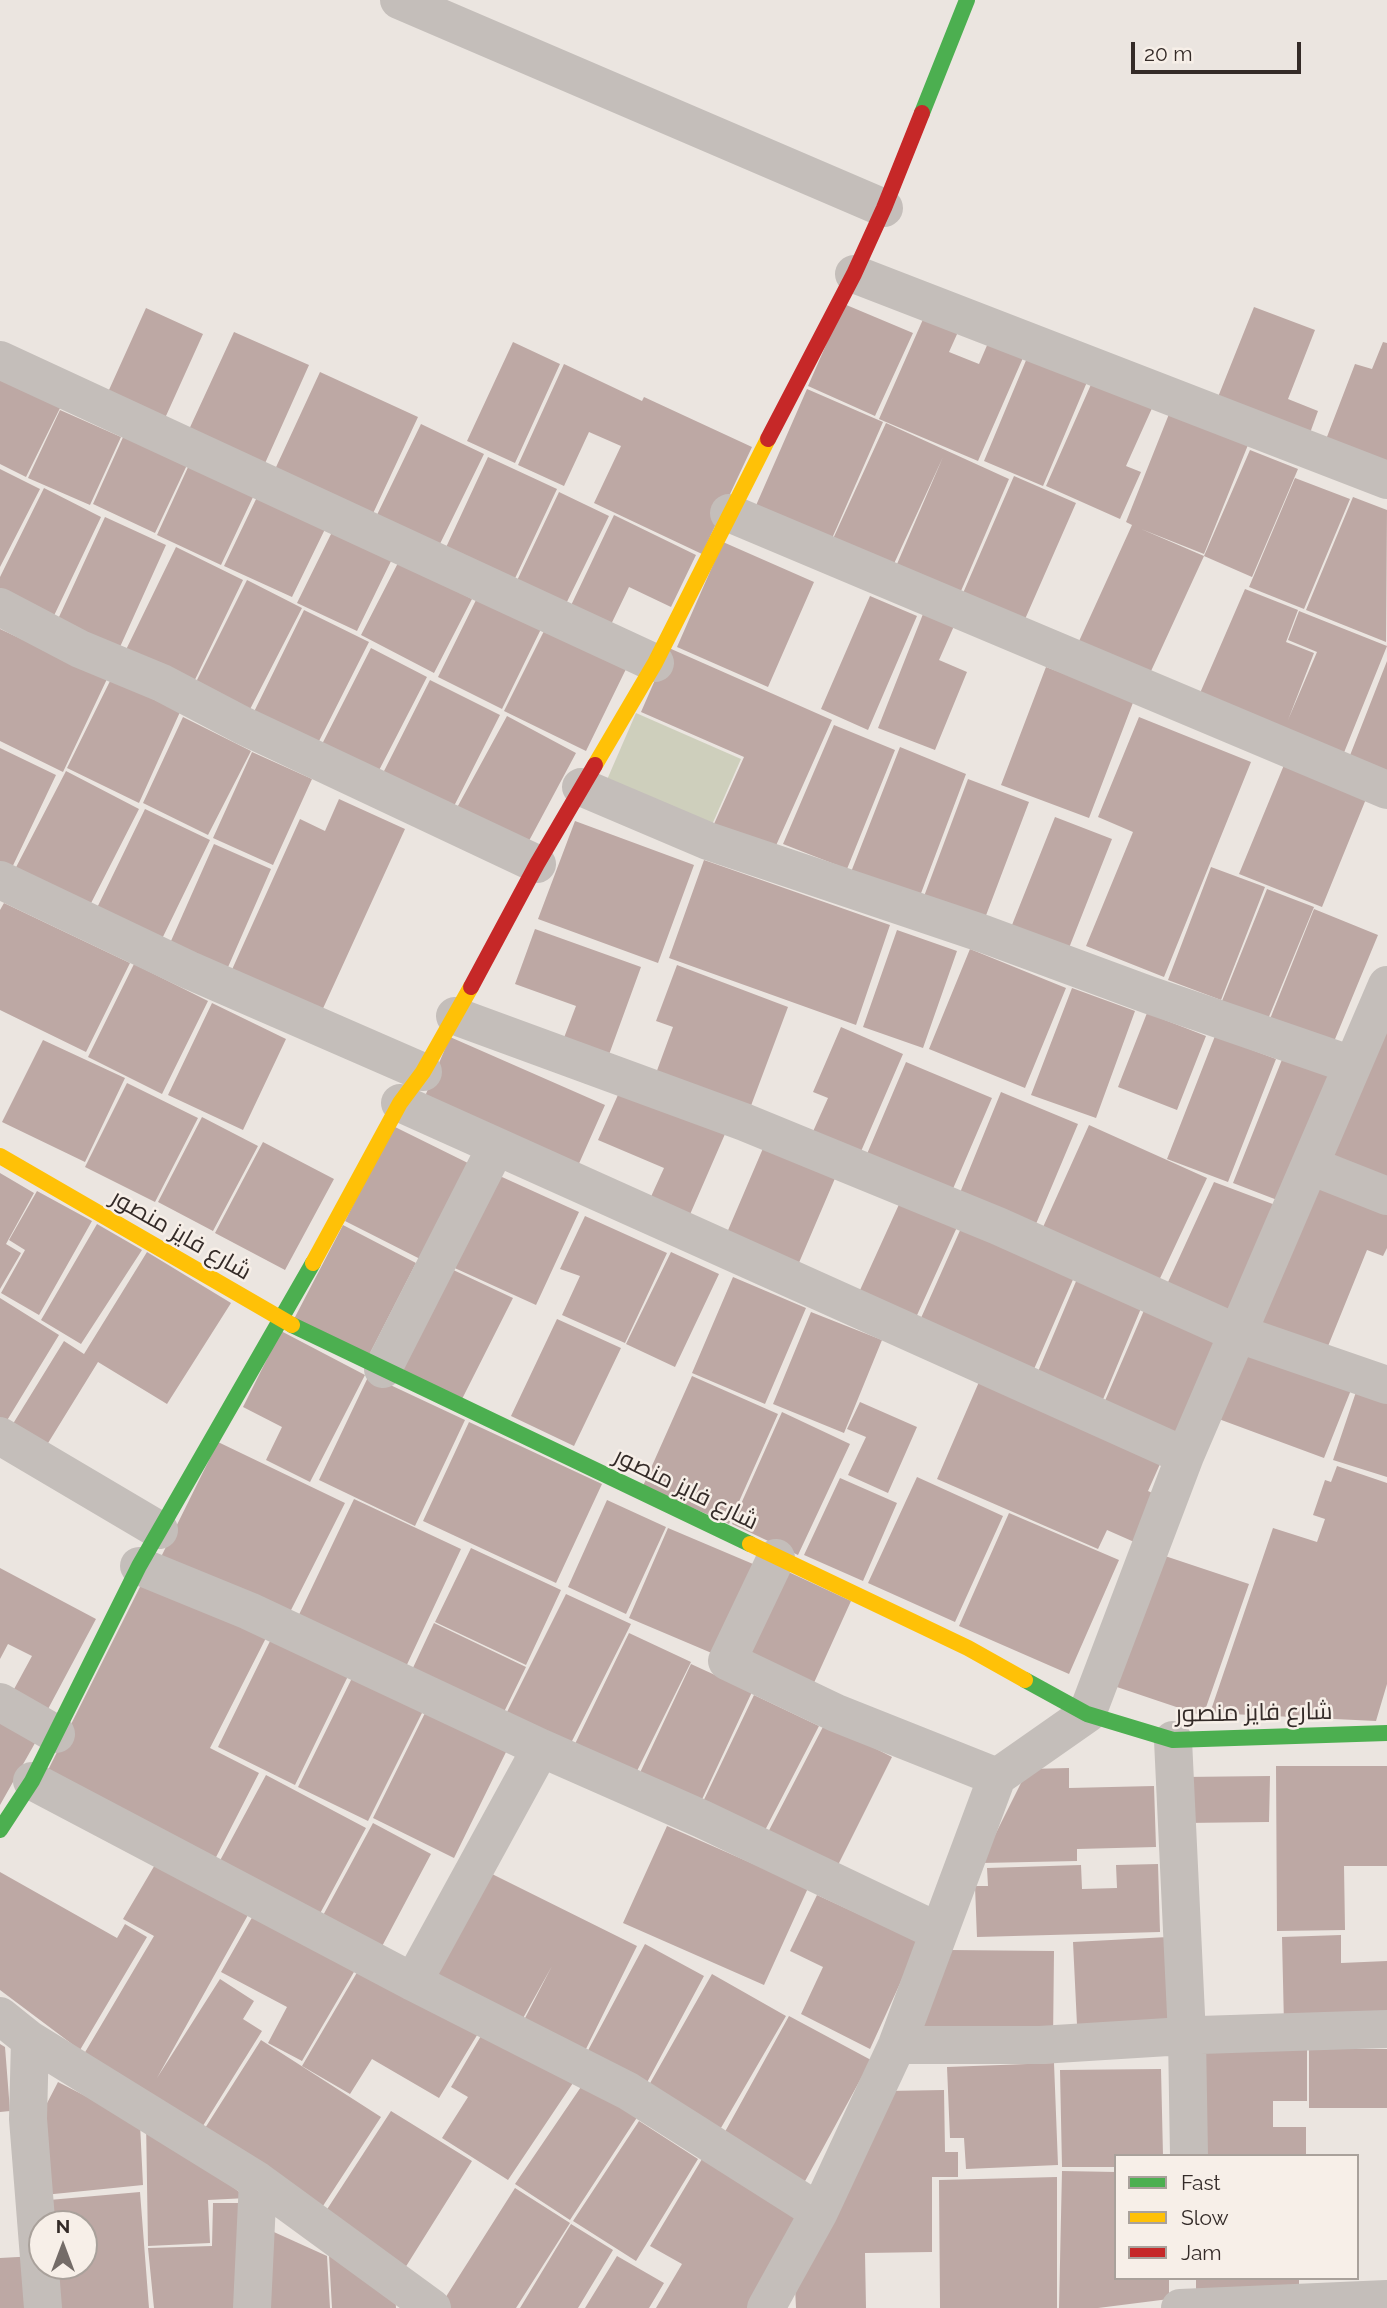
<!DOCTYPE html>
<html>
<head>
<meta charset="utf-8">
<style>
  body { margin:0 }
  #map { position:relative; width:1387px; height:2308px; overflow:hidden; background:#ebe5e0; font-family:Raleway,sans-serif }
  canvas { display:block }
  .legend { position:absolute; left:1114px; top:2154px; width:245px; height:126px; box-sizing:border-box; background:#f7efe8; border:2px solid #a9a19b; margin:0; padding:9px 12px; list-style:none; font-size:21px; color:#342b28 }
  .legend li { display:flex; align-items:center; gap:14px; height:35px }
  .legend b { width:35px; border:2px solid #a9a19b }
  .north { position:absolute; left:28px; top:2210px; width:70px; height:70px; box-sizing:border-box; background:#f7efe8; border:2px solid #a9a19b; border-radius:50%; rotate:0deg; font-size:19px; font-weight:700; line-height:28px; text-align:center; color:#342b28 }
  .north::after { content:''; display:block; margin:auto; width:24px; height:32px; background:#746c68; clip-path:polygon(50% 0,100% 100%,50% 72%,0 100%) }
  .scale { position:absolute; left:1131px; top:42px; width:170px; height:32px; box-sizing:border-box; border:4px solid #342b28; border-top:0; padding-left:9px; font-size:21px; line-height:24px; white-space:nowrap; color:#342b28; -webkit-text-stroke:5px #f7efe8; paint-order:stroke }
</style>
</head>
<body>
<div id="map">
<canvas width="1387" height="2308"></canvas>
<ul class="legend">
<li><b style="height:9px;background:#4caf50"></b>Fast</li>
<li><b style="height:9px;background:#ffc107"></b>Slow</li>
<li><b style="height:9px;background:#c62828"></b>Jam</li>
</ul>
<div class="north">N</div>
<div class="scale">20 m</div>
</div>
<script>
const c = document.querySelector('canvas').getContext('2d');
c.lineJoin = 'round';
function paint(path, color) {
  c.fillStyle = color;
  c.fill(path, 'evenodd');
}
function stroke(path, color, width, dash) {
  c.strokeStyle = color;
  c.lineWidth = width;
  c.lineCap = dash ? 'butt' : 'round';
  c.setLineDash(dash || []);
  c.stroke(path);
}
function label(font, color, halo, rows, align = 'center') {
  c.font = font + ' Raleway,Cairo,sans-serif';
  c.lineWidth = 5;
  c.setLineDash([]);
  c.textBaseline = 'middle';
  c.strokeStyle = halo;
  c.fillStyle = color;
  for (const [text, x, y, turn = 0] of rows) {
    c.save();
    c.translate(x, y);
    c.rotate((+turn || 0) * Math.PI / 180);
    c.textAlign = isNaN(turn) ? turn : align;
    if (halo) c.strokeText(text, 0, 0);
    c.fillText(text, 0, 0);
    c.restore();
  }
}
const green = new Path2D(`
  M 636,713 L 741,759 L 711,827 L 606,782 Z`);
const building = new Path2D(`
  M 844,304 L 913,333 L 875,416 L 808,386 Z
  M 1254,307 L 1315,330 L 1288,399 L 1318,411 L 1306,444 L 1214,407 Z
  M 146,308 L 203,334 L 161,427 L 104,401 Z
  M 928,308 L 962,323 L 949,352 L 979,364 L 991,336 L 1026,351 L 978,461 L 879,419 Z
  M 234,332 L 309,365 L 262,470 L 186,436 Z
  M 513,342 L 560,364 L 515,463 L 467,441 Z
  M 1383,342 L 1387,343 L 1387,465 L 1325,442 L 1355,364 L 1372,369 Z
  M 1027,358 L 1087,382 L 1043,486 L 984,461 Z
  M 564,364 L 642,401 L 644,397 L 752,447 L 702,554 L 594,503 L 621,446 L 589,432 L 564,486 L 518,465 Z
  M 320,372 L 418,417 L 369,522 L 271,478 Z
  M 0,374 L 62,404 L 26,477 L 0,464 Z
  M 1093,380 L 1153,406 L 1126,466 L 1141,472 L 1120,519 L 1046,486 Z
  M 807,389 L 883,422 L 830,543 L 754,510 Z
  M 1171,409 L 1250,440 L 1204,554 L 1141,529 L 1204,556 L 1146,682 L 1075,650 L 1132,525 L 1126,522 Z
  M 60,410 L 121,437 L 90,505 L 28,478 Z
  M 886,423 L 1009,479 L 958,598 L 894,571 L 943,457 L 892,568 L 832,541 Z
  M 421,424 L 484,454 L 436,552 L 374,521 Z
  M 124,435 L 187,465 L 155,533 L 93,504 Z
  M 1250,450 L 1298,469 L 1252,577 L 1204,556 Z
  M 488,457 L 557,489 L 510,589 L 442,556 Z
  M 189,465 L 254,495 L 221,565 L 157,535 Z
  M 0,469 L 40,489 L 0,567 Z
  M 1014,476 L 1076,503 L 1022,626 L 960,600 Z
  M 1295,478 L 1350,499 L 1304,609 L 1249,587 Z
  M 44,488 L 101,517 L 50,624 L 0,599 L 0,577 Z
  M 559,492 L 609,516 L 562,612 L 513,589 Z
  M 258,495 L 326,527 L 292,597 L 224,566 Z
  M 1353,497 L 1387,510 L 1386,642 L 1306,610 Z
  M 614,515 L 696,555 L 671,607 L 629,587 L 605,637 L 565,618 Z
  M 105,517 L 166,545 L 115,658 L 53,630 Z
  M 334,528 L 393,557 L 357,631 L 297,603 Z
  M 723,542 L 814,582 L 768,687 L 677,647 Z
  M 176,547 L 243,580 L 189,692 L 121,660 Z
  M 399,561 L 472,599 L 434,673 L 361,635 Z
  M 247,580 L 302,608 L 245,719 L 191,692 Z
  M 1245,589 L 1298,610 L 1286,642 L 1314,653 L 1288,720 L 1317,652 L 1288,640 L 1299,611 L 1387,646 L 1341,760 L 1197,700 Z
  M 870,596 L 917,616 L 868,730 L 821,709 Z
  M 477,598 L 541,629 L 502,709 L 438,677 Z
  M 304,610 L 369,642 L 314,751 L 250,720 Z
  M 923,614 L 954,626 L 939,660 L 967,672 L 935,750 L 878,728 Z
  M 0,629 L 107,679 L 63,772 L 0,741 Z
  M 545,629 L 626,669 L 586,751 L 504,711 Z
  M 371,648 L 427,677 L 373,782 L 317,754 Z
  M 669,648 L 832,720 L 774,850 L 714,824 L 744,757 L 641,712 Z
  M 1387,661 L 1387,779 L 1347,763 Z
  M 1046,667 L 1134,700 L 1089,818 L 1001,785 Z
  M 111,679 L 180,712 L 139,803 L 67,768 Z
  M 430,680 L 500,715 L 449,816 L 379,781 Z
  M 507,716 L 576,753 L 523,852 L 453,815 Z
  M 183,717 L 251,751 L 208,835 L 143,803 Z
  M 1139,717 L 1251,762 L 1164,977 L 1086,946 L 1133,832 L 1098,817 Z
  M 834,725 L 895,750 L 847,869 L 783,844 Z
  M 900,747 L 966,774 L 920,896 L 851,872 Z
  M 0,748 L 56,775 L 8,876 L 0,872 Z
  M 252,752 L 312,779 L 273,865 L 213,838 Z
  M 1284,765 L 1366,799 L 1322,907 L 1239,874 Z
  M 66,771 L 139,809 L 86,913 L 12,875 Z
  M 968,779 L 1029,802 L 985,918 L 923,899 Z
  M 339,799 L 405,829 L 320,1015 L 230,974 L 300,819 L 325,831 Z
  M 145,809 L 210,840 L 159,945 L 94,914 Z
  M 1055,817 L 1112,839 L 1067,953 L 1010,930 Z
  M 575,821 L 694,865 L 658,963 L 538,919 Z
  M 214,844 L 271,869 L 225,974 L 167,950 Z
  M 704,860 L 890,925 L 856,1025 L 669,958 Z
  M 1211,867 L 1265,887 L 1221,1000 L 1168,980 Z
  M 1267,889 L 1314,907 L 1268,1019 L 1222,1001 Z
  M 4,903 L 130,963 L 86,1052 L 0,1010 L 0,910 Z
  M 1314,909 L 1378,935 L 1333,1044 L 1270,1019 Z
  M 535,929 L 641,967 L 607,1060 L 562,1043 L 576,1006 L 515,984 Z
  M 897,930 L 957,951 L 923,1048 L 863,1027 Z
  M 970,949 L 1066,988 L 1025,1088 L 929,1049 Z
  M 134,964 L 208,1001 L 162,1094 L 88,1057 Z
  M 677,965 L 788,1007 L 749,1111 L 655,1076 L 673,1027 L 656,1021 Z
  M 1072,988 L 1135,1011 L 1096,1118 L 1031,1095 Z
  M 212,1003 L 286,1039 L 243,1130 L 168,1095 Z
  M 1147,1013 L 1206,1036 L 1177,1110 L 1118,1087 Z
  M 841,1027 L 903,1054 L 859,1156 L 811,1136 L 828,1098 L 813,1092 Z
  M 1387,1030 L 1387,1185 L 1318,1161 Z
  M 1215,1036 L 1276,1059 L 1228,1182 L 1167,1159 Z
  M 450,1037 L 605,1105 L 577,1168 L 423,1101 Z
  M 43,1040 L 125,1078 L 85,1162 L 2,1122 Z
  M 1283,1057 L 1335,1078 L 1285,1203 L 1233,1183 Z
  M 906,1062 L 992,1098 L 949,1198 L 864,1161 Z
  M 127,1083 L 198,1118 L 155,1202 L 85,1167 Z
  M 621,1088 L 725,1134 L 688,1219 L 649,1201 L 664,1168 L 598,1140 Z
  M 1001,1092 L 1078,1124 L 1033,1231 L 957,1200 Z
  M 202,1117 L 258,1146 L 213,1231 L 158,1202 Z
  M 1089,1125 L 1207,1178 L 1155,1289 L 1039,1236 Z
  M 393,1126 L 476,1167 L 430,1264 L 345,1221 Z
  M 263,1142 L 334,1179 L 285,1270 L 215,1233 Z
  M 764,1146 L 836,1176 L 798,1265 L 726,1235 Z
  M 491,1172 L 579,1212 L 536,1305 L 448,1265 Z
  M 0,1173 L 34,1193 L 6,1244 L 21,1253 L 0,1289 Z
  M 1214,1182 L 1278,1206 L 1228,1322 L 1163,1293 Z
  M 1313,1183 L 1387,1213 L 1387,1248 L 1383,1256 L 1367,1250 L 1324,1356 L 1254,1330 Z
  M 37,1191 L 92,1221 L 39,1315 L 1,1293 L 25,1250 L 9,1240 Z
  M 901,1200 L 958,1225 L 913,1324 L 856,1299 Z
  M 585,1216 L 667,1253 L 625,1343 L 562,1315 L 580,1276 L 560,1269 Z
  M 97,1224 L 142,1250 L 81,1344 L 41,1320 Z
  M 343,1225 L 416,1263 L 368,1357 L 294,1319 Z
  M 962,1226 L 1075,1275 L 1031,1376 L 917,1327 Z
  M 147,1252 L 231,1303 L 167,1404 L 98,1362 L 45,1448 L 11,1427 L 64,1341 L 84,1354 Z
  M 671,1252 L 719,1274 L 675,1367 L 626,1344 Z
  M 447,1267 L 513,1298 L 461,1401 L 397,1369 Z
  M 733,1277 L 806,1308 L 765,1404 L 692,1373 Z
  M 1077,1279 L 1142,1306 L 1099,1409 L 1034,1381 Z
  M 0,1298 L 59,1335 L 3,1427 L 0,1425 Z
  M 1145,1308 L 1218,1339 L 1174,1441 L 1101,1410 Z
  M 811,1312 L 882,1340 L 844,1433 L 773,1404 Z
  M 557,1319 L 621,1348 L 574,1446 L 511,1416 Z
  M 281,1331 L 365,1375 L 310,1482 L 266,1460 L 282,1427 L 243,1407 Z
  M 1242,1349 L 1351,1390 L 1324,1458 L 1216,1418 Z
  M 369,1375 L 465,1420 L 415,1526 L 319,1480 Z
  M 982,1375 L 1164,1455 L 1148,1491 L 1161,1497 L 1141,1545 L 1107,1530 L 1098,1549 L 937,1479 Z
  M 692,1376 L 778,1414 L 729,1524 L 643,1486 Z
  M 1356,1392 L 1387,1403 L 1387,1477 L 1333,1460 Z
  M 860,1402 L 917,1427 L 888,1493 L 848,1475 L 866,1437 L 847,1429 Z
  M 782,1412 L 850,1444 L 798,1555 L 732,1524 Z
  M 469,1422 L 602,1484 L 556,1583 L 423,1521 Z
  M 218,1442 L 345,1503 L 286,1620 L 160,1559 Z
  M 1337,1466 L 1387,1483 L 1387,1684 L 1376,1721 L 1210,1713 L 1273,1528 L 1317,1542 L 1325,1519 L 1313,1515 L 1325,1480 L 1331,1482 Z
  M 917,1477 L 1003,1516 L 955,1622 L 868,1583 Z
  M 840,1478 L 897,1503 L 863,1581 L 804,1555 Z
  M 354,1499 L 461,1549 L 404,1671 L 296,1621 Z
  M 607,1500 L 666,1527 L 626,1614 L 568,1587 Z
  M 1009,1513 L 1119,1560 L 1069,1674 L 959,1626 Z
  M 668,1528 L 753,1564 L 714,1654 L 629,1618 Z
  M 471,1548 L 561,1590 L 526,1665 L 435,1622 Z
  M 1153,1552 L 1249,1584 L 1203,1716 L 1108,1684 Z
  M 0,1568 L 96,1619 L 48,1709 L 13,1691 L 32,1656 L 8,1644 L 0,1659 Z
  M 782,1569 L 851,1601 L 808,1696 L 739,1665 Z
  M 147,1573 L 268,1634 L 210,1748 L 259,1773 L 212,1865 L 43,1780 Z
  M 566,1594 L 631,1624 L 569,1747 L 505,1716 Z
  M 434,1623 L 526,1667 L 502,1716 L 411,1672 Z
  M 629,1633 L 691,1662 L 634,1777 L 573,1748 Z
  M 273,1635 L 350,1672 L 295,1785 L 218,1747 Z
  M 691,1664 L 752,1692 L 698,1808 L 637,1779 Z
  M 353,1676 L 423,1711 L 368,1821 L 298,1787 Z
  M 754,1695 L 819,1726 L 761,1838 L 700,1808 Z
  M 426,1711 L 507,1750 L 454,1858 L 373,1818 Z
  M 0,1714 L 39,1736 L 0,1805 Z
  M 825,1723 L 892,1757 L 834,1873 L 764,1840 Z
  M 1276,1766 L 1387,1766 L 1387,1866 L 1344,1866 L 1345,1930 L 1277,1931 Z
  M 1069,1768 L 1069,1788 L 1154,1786 L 1156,1847 L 1077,1849 L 1077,1861 L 981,1863 L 1028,1769 Z
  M 266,1775 L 366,1828 L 316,1921 L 216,1868 Z
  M 1270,1776 L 1269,1822 L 1184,1823 L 1183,1777 Z
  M 373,1823 L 431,1854 L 379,1952 L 320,1921 Z
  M 667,1826 L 808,1888 L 764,1985 L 623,1923 Z
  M 156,1863 L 248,1915 L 157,2078 L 220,1979 L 254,2001 L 243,2019 L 262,2031 L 201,2129 L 84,2054 L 154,1936 L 123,1919 Z
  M 1158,1864 L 1160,1932 L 977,1937 L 975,1886 L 988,1886 L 987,1868 L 1081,1865 L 1082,1889 L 1117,1888 L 1116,1865 Z
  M 0,1872 L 117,1938 L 125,1924 L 147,1937 L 80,2050 L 0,1990 Z
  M 488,1872 L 637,1946 L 583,2055 L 524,2020 L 552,1966 L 522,2020 L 435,1974 Z
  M 817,1895 L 919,1942 L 870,2049 L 801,2014 L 823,1967 L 790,1951 Z
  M 254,1914 L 358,1965 L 302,2061 L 268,2043 L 287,2007 L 221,1972 Z
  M 1341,1935 L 1341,1963 L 1387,1961 L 1387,2022 L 1284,2025 L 1282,1937 Z
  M 1168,1937 L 1172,2021 L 1077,2025 L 1073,1942 Z
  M 645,1944 L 704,1976 L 644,2088 L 585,2056 Z
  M 950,1950 L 1054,1951 L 1053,2042 L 923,2040 L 923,2006 Z
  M 362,1964 L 479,2032 L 439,2098 L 372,2059 L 350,2094 L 302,2066 Z
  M 712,1974 L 786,2016 L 718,2133 L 645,2092 Z
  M 789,2016 L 871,2060 L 804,2183 L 721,2139 Z
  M 488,2024 L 577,2077 L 508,2180 L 442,2138 L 468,2097 L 451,2087 Z
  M 261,2040 L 381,2117 L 319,2212 L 200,2136 Z
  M 0,2044 L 5,2047 L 10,2111 L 0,2112 Z
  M 1307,2048 L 1307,2101 L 1273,2101 L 1273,2127 L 1306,2127 L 1306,2156 L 1194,2156 L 1192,2049 Z
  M 1309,2049 L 1387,2049 L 1387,2108 L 1309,2108 Z
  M 1054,2063 L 1058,2165 L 966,2169 L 964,2138 L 950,2138 L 947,2067 Z
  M 1161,2069 L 1163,2156 L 1116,2156 L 1116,2167 L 1062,2167 L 1060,2070 Z
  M 585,2081 L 638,2116 L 570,2220 L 515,2184 Z
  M 58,2082 L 140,2124 L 143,2185 L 44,2195 L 44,2109 Z
  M 944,2090 L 945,2152 L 958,2152 L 958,2177 L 932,2177 L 932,2252 L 865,2253 L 866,2308 L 796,2308 L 795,2287 L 886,2091 Z
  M 391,2111 L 472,2161 L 405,2268 L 324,2214 Z
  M 146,2120 L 247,2198 L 208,2200 L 210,2243 L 148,2246 Z
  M 639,2121 L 698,2159 L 636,2261 L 573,2221 Z
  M 702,2159 L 802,2212 L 747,2308 L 656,2308 L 682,2264 L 650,2246 Z
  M 1062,2171 L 1116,2172 L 1116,2278 L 1169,2278 L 1169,2299 L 1098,2308 L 1059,2308 Z
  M 1057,2177 L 1057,2308 L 940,2308 L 939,2180 Z
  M 515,2188 L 570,2223 L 516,2308 L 449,2308 L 442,2303 Z
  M 140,2192 L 149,2308 L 59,2308 L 55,2266 L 84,2266 L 84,2224 L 51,2224 L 49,2200 Z
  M 213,2203 L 250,2203 L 248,2308 L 154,2308 L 148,2248 L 212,2246 Z
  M 571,2224 L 613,2250 L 578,2308 L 520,2308 Z
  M 265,2228 L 327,2256 L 330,2308 L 267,2308 Z
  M 329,2255 L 395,2292 L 396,2308 L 332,2308 Z
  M 36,2256 L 40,2308 L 0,2308 L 0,2258 Z
  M 617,2256 L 664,2283 L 649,2308 L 585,2308 Z
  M 1196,2278 L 1299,2278 L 1299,2288 L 1196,2291 Z`);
const street = new Path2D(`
  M 399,0 L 884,208
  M 854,274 L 1387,480
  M 0,360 L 655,663
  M 729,513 L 1387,790
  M 0,607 L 80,649 L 162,683 L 242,725 L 537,864
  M 581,787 L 708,841 L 984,934 L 1149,995 L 1352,1065
  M 0,880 L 189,970 L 423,1072
  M 455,1016 L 744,1122 L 998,1226 L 1239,1334 L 1387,1385
  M 400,1103 L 1185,1456
  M 1311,1166 L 1387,1196
  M 383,1369 L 496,1147
  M 0,1436 L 159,1530
  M 776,1558 L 727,1661 L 836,1713 L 997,1777
  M 139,1566 L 249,1611 L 541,1748 L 702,1819 L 939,1932
  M 0,1702 L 56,1734
  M 1173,1740 L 1187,2036 L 1189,2156
  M 32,1781 L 413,1982 L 628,2091 L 819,2212
  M 413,1982 L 541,1748
  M 0,2016 L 30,2040 L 258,2181 L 432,2308
  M 30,2040 L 28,2119 L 43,2308
  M 897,2045 L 1040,2045 L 1200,2035 L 1387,2029
  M 252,2308 L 258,2181
  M 766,2308 L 819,2212 L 897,2045 L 997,1777 L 1087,1714 L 1185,1456 L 1387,985
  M 1180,2308 L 1387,2299`);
const fast = new Path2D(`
  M 922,113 L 967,0
  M 292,1325 L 750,1544
  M 1025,1680 L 1087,1714 L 1173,1740 L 1387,1733
  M 0,1830 L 32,1781 L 139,1566 L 313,1263`);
const slow = new Path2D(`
  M 595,765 L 655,663 L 768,439
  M 0,1156 L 292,1325
  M 313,1263 L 400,1103 L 423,1072 L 471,987
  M 750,1544 L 968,1648 L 1025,1680`);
const jam = new Path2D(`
  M 768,439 L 854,274 L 884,208 L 922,113
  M 471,987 L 537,864 L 595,765`);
const streetNames = [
  ["شارع فايز منصور",181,1235,30],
  ["شارع فايز منصور",686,1489,26],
  ["شارع فايز منصور",1254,1713,-1]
];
paint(green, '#cecfbc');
paint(building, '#bda8a4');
stroke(street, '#c4beba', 38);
stroke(fast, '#4caf50', 16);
stroke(slow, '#ffc107', 16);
stroke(jam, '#c62828', 16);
label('24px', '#342b28', '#f7efe8', streetNames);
</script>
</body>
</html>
